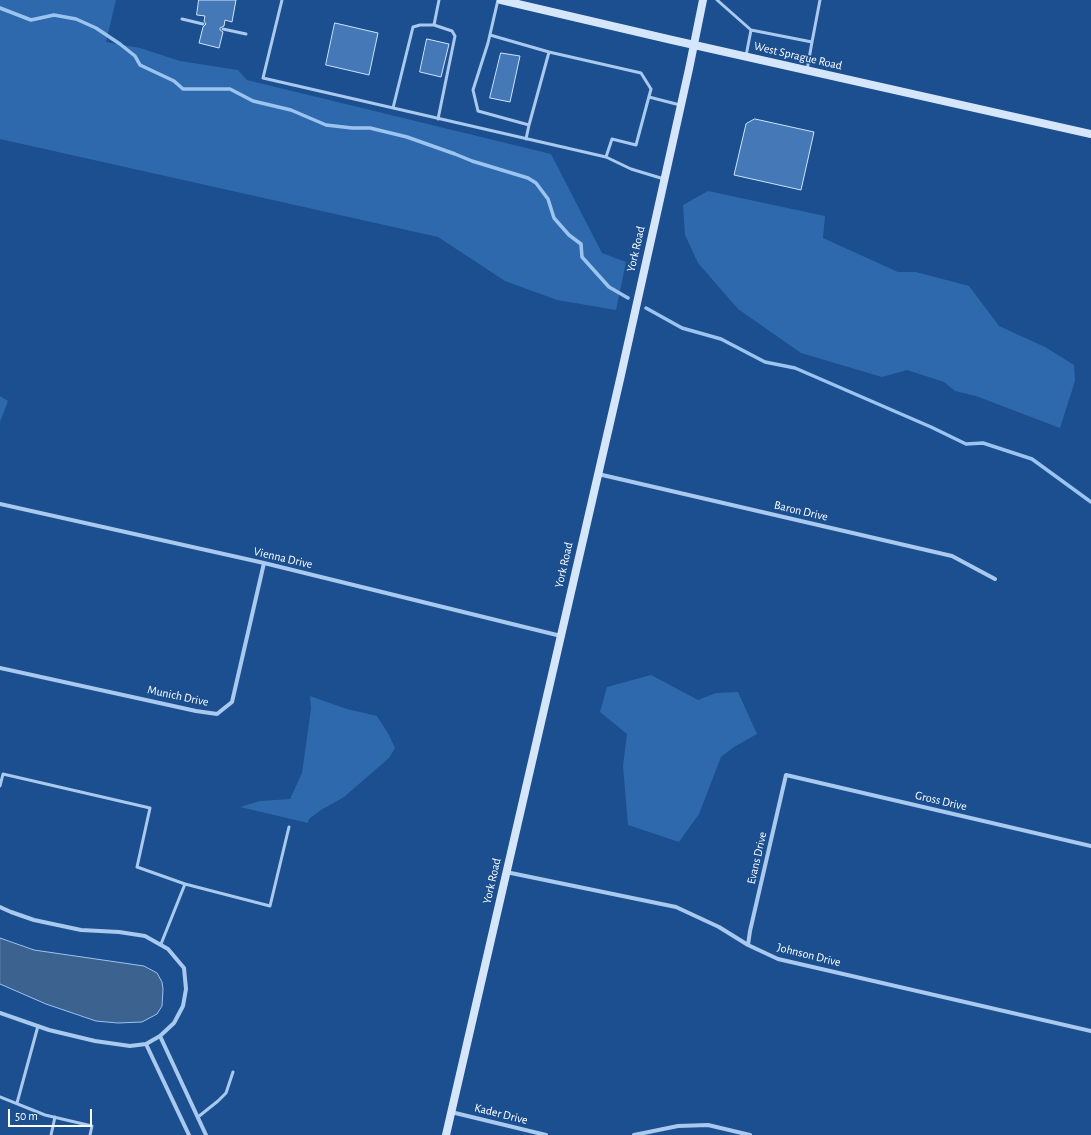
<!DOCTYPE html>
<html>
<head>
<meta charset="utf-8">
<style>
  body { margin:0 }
  #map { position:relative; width:1091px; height:1135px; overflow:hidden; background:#1b4f8f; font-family:"Alegreya Sans",sans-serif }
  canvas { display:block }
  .scale { position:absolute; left:8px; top:1109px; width:84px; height:18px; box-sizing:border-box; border:2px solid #fff; border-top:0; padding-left:5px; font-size:12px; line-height:14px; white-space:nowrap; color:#fff; -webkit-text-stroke:3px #1b4f8f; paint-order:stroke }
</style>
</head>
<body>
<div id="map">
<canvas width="1091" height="1135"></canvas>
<div class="scale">50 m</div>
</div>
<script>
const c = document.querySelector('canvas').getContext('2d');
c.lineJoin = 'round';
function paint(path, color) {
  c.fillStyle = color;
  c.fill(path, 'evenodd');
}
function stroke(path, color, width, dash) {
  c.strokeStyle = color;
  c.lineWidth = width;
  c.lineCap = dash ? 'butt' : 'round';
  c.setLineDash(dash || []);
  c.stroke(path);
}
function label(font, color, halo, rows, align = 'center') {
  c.font = font + ' "Alegreya Sans",sans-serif';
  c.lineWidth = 3;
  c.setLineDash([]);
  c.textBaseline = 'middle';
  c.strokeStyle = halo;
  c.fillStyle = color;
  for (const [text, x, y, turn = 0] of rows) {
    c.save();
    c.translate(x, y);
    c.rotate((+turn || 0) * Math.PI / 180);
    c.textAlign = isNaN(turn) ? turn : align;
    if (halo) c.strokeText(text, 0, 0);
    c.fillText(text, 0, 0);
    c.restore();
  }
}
const green = new Path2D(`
  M 0,0 L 116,0 L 106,42 L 140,48 L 180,61 L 238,70 L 247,80 L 551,154 L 602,253 L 626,262 L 616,310 L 557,300 L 505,281 L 438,237 L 0,139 Z
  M 708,191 L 825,216 L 823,238 L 898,272 L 916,272 L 969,286 L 999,326 L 1045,347 L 1074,365 L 1075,381 L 1060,428 L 976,396 L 955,391 L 944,382 L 907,370 L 882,377 L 801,353 L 738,309 L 698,263 L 685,235 L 683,205 Z
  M 0,396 L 8,401 L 0,422 Z
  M 651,675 L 698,700 L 716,693 L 738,692 L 757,734 L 734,747 L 721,757 L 699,814 L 679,842 L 628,825 L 623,766 L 627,734 L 600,712 L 607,687 Z
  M 310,696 L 347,709 L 377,716 L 389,735 L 395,748 L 389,758 L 344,797 L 321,810 L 309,819 L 308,823 L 240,807 L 260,801 L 290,799 L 302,773 L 311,709 Z`);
const water = new Path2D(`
  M 0,938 L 34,950 L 144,966 L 157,973 L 162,982 L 163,989 L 162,1006 L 157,1014 L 142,1022 L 118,1023 L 96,1021 L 46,1004 L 0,984 Z`);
const stream = new Path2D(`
  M 0,8 L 31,20 L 54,15 L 76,19 L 96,28 L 120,44 L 135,56 L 140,65 L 174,81 L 183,89 L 230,89 L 253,101 L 291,110 L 326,125 L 352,128 L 370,128 L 407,137 L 455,154 L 472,161 L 528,178 L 536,183 L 548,199 L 554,218 L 569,235 L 581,244 L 582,257 L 609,287 L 628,298
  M 646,308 L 682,328 L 721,339 L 765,362 L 795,368 L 931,427 L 966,444 L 983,443 L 1032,459 L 1091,502`);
const building = new Path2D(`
  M 199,0 L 236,0 L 232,22 L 225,20 L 224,26 L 220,28 L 220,30 L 223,32 L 219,48 L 199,43 L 203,27 L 206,24 L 204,21 L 205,16 L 197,15 Z
  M 335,23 L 378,33 L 369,75 L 326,65 Z
  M 427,39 L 449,44 L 441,77 L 420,72 Z
  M 501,53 L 520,56 L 510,102 L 490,98 Z
  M 755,119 L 814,132 L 801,190 L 734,175 L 746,124 Z`);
const lane = new Path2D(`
  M 282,0 L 263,78 L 606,157 L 631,169 L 664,179
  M 717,0 L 751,30 L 812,42 L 807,70
  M 182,19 L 203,24
  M 434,25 L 452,31 L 455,36 L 438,119
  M 223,29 L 246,34
  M 490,35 L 549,52 L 529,125 L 478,111 L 473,90 L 488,43 L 498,0
  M 812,42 L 820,0
  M 549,52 L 641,73 L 651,89 L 636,145 L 612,139 L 606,157
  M 746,56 L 751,30
  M 649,97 L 680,105
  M 393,108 L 413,27 L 420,25 L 434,25 L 439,0
  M 526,139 L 529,125
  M 0,786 L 3,774 L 150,808 L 137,867 L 185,884 L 161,944
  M 185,884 L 270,906 L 289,827
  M 0,1097 L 45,1115 L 92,1126 L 90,1135
  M 17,1103 L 38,1026
  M 198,1117 L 218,1101 L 226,1093 L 233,1072
  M 51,1135 L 55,1117`);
const street = new Path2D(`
  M 598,474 L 952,556 L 995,579
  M 0,504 L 264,563 L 561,636
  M 0,668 L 196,711 L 217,714 L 232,702 L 264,563
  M 506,872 L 676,907 L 719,927 L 748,945 L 778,959 L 1091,1031
  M 0,907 L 11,912 L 34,920 L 81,930 L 119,932 L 145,936 L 168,949 L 184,968 L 186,989 L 183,1006 L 174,1023 L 160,1036 L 146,1044 L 130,1046 L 95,1041 L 49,1030 L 0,1013
  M 748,945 L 750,931 L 786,775 L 1091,846
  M 160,1036 L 206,1135
  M 146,1044 L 189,1135
  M 451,1112 L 546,1135
  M 634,1135 L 678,1126 L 708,1125 L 750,1135`);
const secondary = new Path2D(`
  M 501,0 L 672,40 L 1091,134
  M 446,1135 L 621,375 L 689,69 L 703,0`);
const streetNames = [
  ["West Sprague Road",798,56,13],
  ["York Road",636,249,-77],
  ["Baron Drive",801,511,13],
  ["Vienna Drive",283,558,13],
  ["York Road",564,565,-77],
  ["Munich Drive",178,696,12],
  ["Gross Drive",941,801,13],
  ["Evans Drive",757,858,-77],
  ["York Road",492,881,-77],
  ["Johnson Drive",809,955,14],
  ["Kader Drive",501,1114,14]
];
paint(green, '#2e69ad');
paint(water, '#3c6290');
stroke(water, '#9cc4f0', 1);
stroke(stream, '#9cc4f0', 3.5);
paint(building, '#4478b7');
stroke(building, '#cfe3fa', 1);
stroke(lane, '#a9c9ee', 3);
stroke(street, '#a9c9ee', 4);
stroke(secondary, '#d6e6fa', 8);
label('12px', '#fff', '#1b4f8f', streetNames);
</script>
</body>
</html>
